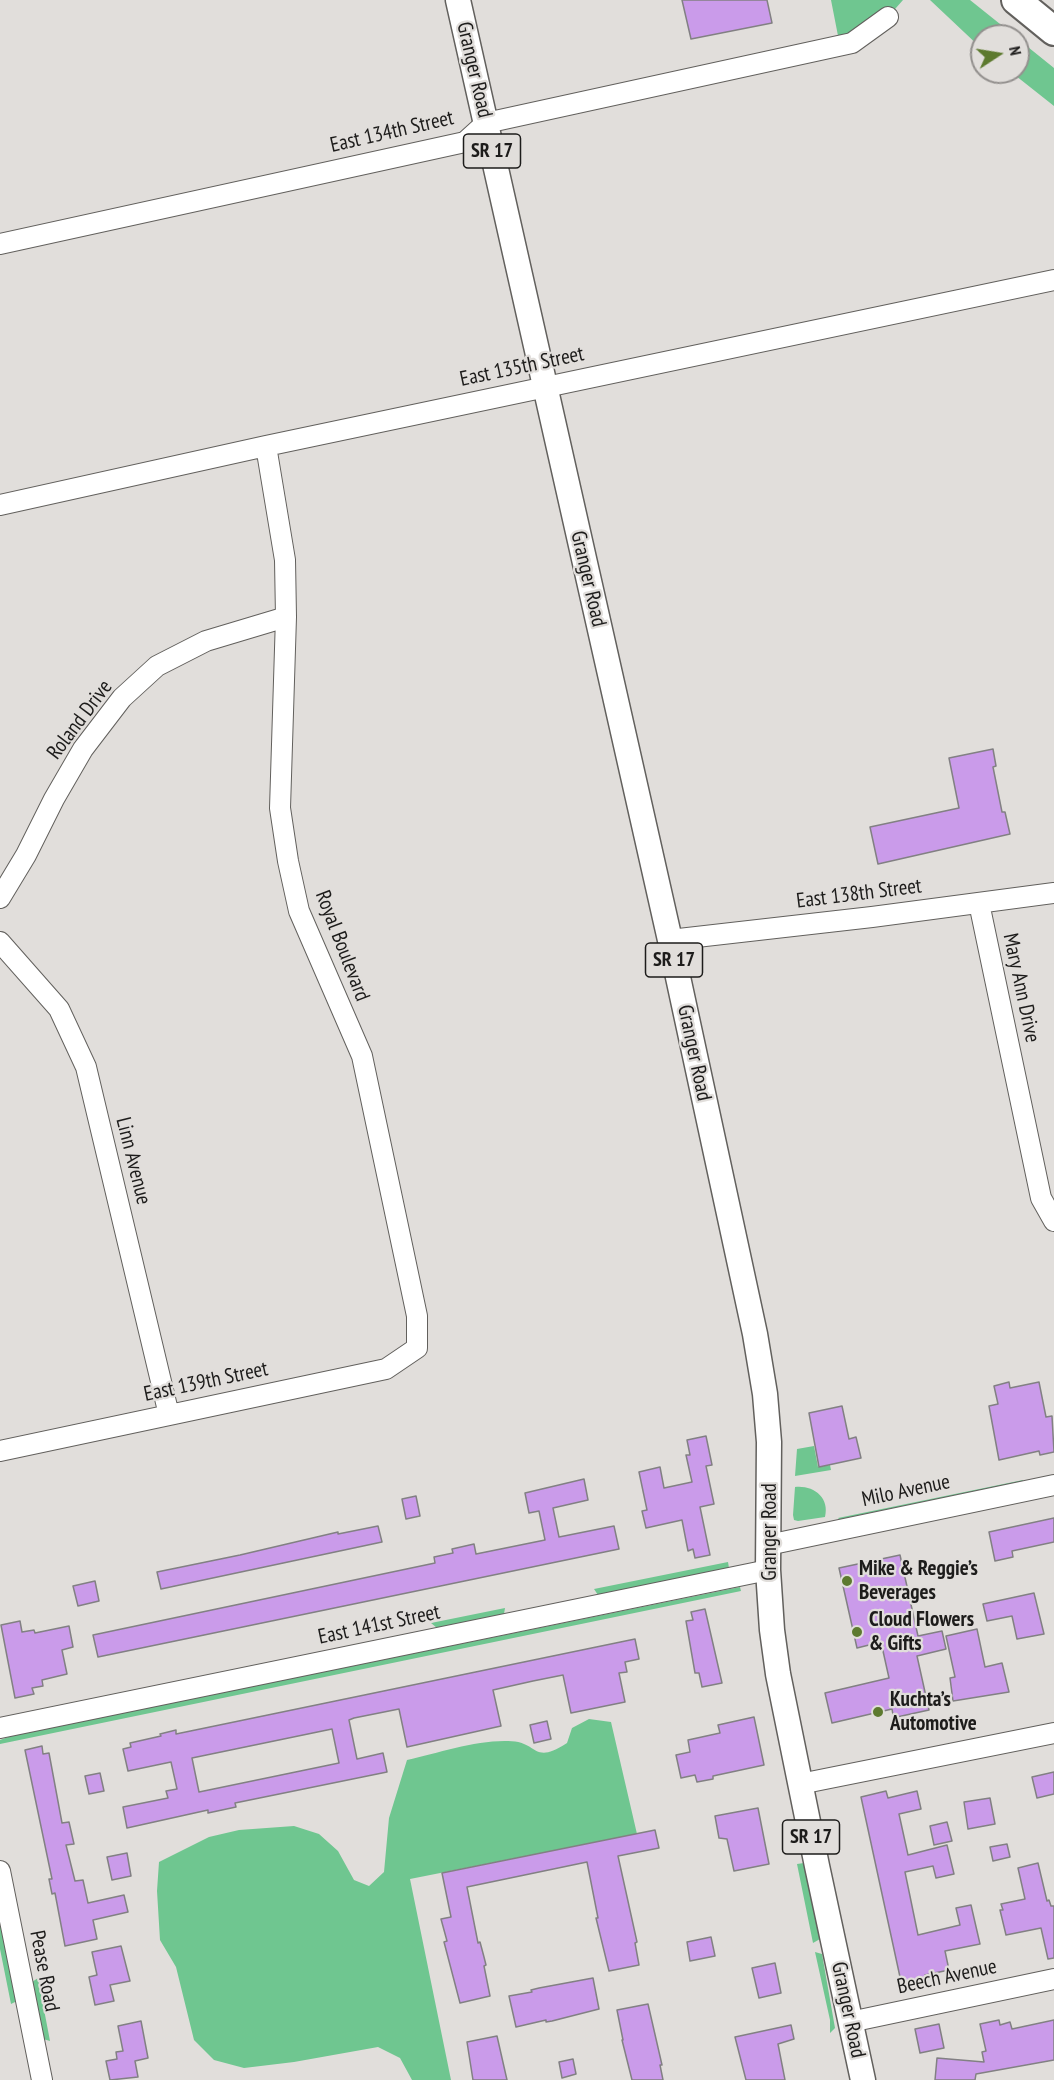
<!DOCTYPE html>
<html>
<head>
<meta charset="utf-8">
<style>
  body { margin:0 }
  #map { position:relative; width:1054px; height:2080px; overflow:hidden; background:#e1dedb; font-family:"PT Sans Narrow",sans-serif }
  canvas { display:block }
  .north { position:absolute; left:970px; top:24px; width:60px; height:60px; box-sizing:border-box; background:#e1dedb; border:2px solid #93908e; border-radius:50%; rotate:78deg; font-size:16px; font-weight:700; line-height:24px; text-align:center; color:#1d1c1b }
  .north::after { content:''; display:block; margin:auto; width:21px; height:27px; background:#5d7a2f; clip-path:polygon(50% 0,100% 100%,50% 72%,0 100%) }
</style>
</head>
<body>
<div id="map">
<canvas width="1054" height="2080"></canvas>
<div class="north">N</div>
</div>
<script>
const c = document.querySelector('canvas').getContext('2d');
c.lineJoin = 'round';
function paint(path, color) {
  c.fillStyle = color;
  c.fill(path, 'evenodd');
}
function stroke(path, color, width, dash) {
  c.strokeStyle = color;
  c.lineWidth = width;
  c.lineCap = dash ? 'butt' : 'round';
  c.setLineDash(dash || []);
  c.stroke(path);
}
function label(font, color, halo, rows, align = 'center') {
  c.font = font + ' "PT Sans Narrow",sans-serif';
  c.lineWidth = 4.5;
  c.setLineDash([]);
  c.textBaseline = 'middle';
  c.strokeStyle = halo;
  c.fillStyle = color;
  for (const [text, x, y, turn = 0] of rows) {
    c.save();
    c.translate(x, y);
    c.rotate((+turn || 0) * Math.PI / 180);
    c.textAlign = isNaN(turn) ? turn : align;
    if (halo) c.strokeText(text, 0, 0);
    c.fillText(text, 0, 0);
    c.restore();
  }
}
const green = new Path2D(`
  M 831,0 L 903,0 L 888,17 L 840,46 Z
  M 930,0 L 970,0 L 1015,36 L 982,36 L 982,49 Z
  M 1018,39 L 1054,68 L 1054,106 L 1011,72 L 1018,72 Z
  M 814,1446 L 818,1467 L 830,1465 L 831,1470 L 795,1476 L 797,1449 Z
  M 1023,1480 L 1022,1483 L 840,1520 L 838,1518 Z
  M 795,1487 C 813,1485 830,1497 825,1517 L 798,1521 L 794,1520 L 793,1515 Z
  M 728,1562 L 729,1568 L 598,1595 L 594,1589 Z
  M 740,1587 L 741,1591 L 0,1744 L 0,1740 L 14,1735 Z
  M 505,1608 L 504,1614 L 437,1628 L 431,1623 Z
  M 589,1719 L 611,1722 L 637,1834 L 410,1879 L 451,2080 L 412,2080 L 400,2058 L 378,2047 L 294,2062 L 244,2068 L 214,2060 L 194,2040 L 176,1967 L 160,1940 L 157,1891 L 159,1862 L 209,1837 L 239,1830 L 294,1826 L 319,1834 L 338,1851 L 354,1880 L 369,1886 L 384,1872 L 389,1818 L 407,1760 C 438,1753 476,1740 508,1741 C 539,1741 532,1766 567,1743 L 572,1728 Z
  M 804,1863 L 820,1939 L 813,1943 L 797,1864 Z
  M 0,1920 L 17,2001 L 11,2004 L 0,1949 Z
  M 815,1952 L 822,1954 L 835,2028 L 830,2033 L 830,2020 Z
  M 38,1978 L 50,2041 L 43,2039 L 32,1982 Z`);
const building = new Path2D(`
  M 682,0 L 767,0 L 772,23 L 691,39 Z
  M 993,749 L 996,766 L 993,767 L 1002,812 L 1005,812 L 1010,834 L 878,864 L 870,827 L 959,808 L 949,758 Z
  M 1009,1382 L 1010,1388 L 1039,1382 L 1046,1417 L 1052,1416 L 1054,1452 L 1040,1455 L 1039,1451 L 999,1460 L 989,1406 L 998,1404 L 994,1386 Z
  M 842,1406 L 849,1439 L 856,1437 L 861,1458 L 819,1467 L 809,1413 Z
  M 706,1436 L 712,1465 L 706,1466 L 714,1504 L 700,1507 L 710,1555 L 695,1558 L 693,1549 L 688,1551 L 682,1520 L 646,1528 L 642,1511 L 647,1510 L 639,1472 L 660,1467 L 664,1488 L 692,1482 L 686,1455 L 690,1455 L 687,1440 Z
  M 584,1479 L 588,1500 L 553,1508 L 559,1537 L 614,1526 L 619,1549 L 98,1657 L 93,1635 L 435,1563 L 434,1557 L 453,1553 L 452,1549 L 474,1544 L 476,1554 L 545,1540 L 539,1511 L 529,1513 L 525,1493 Z
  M 416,1496 L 420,1516 L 406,1519 L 402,1499 Z
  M 1054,1518 L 1054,1542 L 1012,1551 L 1013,1557 L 995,1561 L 989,1532 Z
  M 378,1526 L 382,1542 L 161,1589 L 157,1572 L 240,1555 L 338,1532 L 338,1534 Z
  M 900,1555 L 918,1636 L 942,1631 L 946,1649 L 917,1656 L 929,1710 L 897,1717 L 897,1714 L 893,1715 L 892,1709 L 832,1723 L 825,1693 L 889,1678 L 881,1642 L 857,1648 L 839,1568 Z
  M 95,1581 L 99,1601 L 78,1606 L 73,1586 Z
  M 1034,1593 L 1044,1634 L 1017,1639 L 1012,1616 L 987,1621 L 983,1604 Z
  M 705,1609 L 722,1683 L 702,1687 L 699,1673 L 695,1673 L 686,1621 L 693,1620 L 691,1612 Z
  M 20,1621 L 22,1632 L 34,1630 L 35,1633 L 69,1626 L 73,1647 L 62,1650 L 67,1674 L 42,1680 L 43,1686 L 32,1688 L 34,1694 L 15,1698 L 1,1625 Z
  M 977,1629 L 985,1667 L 1002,1663 L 1009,1692 L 953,1701 L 950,1678 L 955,1677 L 946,1636 Z
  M 635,1639 L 639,1659 L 625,1662 L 627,1672 L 619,1673 L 625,1702 L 571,1713 L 563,1675 L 533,1681 L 493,1690 L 501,1726 L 407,1747 L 399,1709 L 354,1718 L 349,1720 L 357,1759 L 383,1753 L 387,1772 L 235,1803 L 236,1807 L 208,1813 L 208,1810 L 127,1828 L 123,1807 L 168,1798 L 166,1791 L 177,1789 L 171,1762 L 128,1771 L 123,1749 L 131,1747 L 130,1743 L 161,1736 L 160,1734 L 176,1730 L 176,1734 ZM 332,1729 L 339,1763 L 199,1792 L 192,1758 Z
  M 754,1717 L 764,1765 L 713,1776 L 713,1779 L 697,1782 L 695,1775 L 681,1778 L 676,1755 L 690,1752 L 688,1740 L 720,1733 L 718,1725 Z
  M 547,1721 L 551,1739 L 534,1743 L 530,1725 Z
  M 42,1746 L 43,1754 L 49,1753 L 62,1823 L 69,1822 L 74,1844 L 66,1845 L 75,1881 L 83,1880 L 88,1903 L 124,1895 L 128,1912 L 93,1920 L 97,1939 L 65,1946 L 55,1893 L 52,1894 L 49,1879 L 52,1879 L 25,1750 Z
  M 1054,1772 L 1054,1794 L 1037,1798 L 1032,1777 Z
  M 100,1773 L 104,1791 L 89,1794 L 85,1776 Z
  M 886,1791 L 888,1798 L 917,1791 L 921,1809 L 899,1814 L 908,1855 L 947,1845 L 954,1874 L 936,1878 L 933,1866 L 905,1872 L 918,1935 L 960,1925 L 956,1908 L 971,1905 L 980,1944 L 945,1951 L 949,1970 L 925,1975 L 927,1981 L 905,1985 L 903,1977 L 900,1977 L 861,1797 Z
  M 990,1798 L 995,1824 L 968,1829 L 964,1802 Z
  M 758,1808 L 769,1864 L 734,1871 L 727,1839 L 719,1838 L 715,1816 Z
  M 947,1822 L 952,1841 L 934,1845 L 930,1826 Z
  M 655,1830 L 659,1848 L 618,1856 L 637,1942 L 635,1943 L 639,1965 L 609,1971 L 596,1918 L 598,1918 L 587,1862 L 467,1887 L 478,1943 L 480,1942 L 484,1957 L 486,1965 L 484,1966 L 490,1996 L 460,2003 L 444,1942 L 447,1941 L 441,1919 L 451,1917 L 442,1873 Z
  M 1007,1844 L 1010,1857 L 993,1861 L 990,1847 Z
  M 127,1853 L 131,1876 L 112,1880 L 107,1857 Z
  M 1038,1863 L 1047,1901 L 1049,1900 L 1051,1906 L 1054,1906 L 1054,1958 L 1048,1959 L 1041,1928 L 1006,1935 L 1000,1910 L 1003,1910 L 1001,1904 L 1025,1899 L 1018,1868 Z
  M 711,1937 L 715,1956 L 690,1961 L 687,1942 Z
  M 121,1946 L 130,1981 L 110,1985 L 114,2001 L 95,2005 L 89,1977 L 97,1975 L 92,1952 Z
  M 775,1963 L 781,1993 L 759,1998 L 752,1968 Z
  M 593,1978 L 599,2009 L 552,2021 L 546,2022 L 546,2020 L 516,2027 L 509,1996 L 532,1992 L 531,1990 L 539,1988 Z
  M 648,2004 L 662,2065 L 660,2065 L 663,2080 L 632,2080 L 622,2040 L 623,2040 L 617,2010 Z
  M 999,2020 L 1000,2025 L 1010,2022 L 1012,2029 L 1054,2020 L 1054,2060 L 976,2074 L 975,2080 L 935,2080 L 937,2058 L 984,2062 L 982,2052 L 986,2051 L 980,2024 Z
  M 141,2021 L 148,2058 L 135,2061 L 138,2077 L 110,2080 L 106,2061 L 117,2059 L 116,2052 L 123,2051 L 118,2026 Z
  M 939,2024 L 944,2048 L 920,2053 L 915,2029 Z
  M 791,2025 L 794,2039 L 778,2044 L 785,2080 L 746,2080 L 735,2037 Z
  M 497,2036 L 507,2080 L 473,2080 L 467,2042 Z
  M 573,2059 L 576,2074 L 562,2078 L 559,2062 Z`);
const minor = new Path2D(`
  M 0,244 L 465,142 L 486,123 L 852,43 L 888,17
  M 0,505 L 266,446 L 1054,280
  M 0,898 L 26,855 L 54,799 L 83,749 L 122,698 L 157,666 L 206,641 L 286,617
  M 979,903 L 1041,1198 L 1054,1221
  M 670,940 L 872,917 L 1054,893
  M 0,942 L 59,1009 L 86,1067 L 169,1415
  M 0,1451 L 386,1369 L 417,1348 L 417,1316 L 362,1056 L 299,911 L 288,861 L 280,808 L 286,617 L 285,560 L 266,446
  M 768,1545 L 1054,1485
  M 0,1728 L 768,1570
  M 800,1784 L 1054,1733
  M 0,1871 L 42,2080
  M 850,2022 L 1054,1979`);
const major = new Path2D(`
  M 458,0 L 670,940 L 755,1334 L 765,1394 L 769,1442 L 768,1570 L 772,1630 L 778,1674 L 817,1866 L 863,2080`);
const highway = new Path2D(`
  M 1016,0 L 1054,31`);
const markers = [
  [847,1581,6,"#5d7a2f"],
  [857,1632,6,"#5d7a2f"],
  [878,1712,6,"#5d7a2f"]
];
const shields = [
  [492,151,57],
  [674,960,57],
  [811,1837,57]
];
const shieldNames = [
  ["SR 17",492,151],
  ["SR 17",674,960],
  ["SR 17",811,1837]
];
const streetNames = [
  ["Granger Road",474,70,77],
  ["East 134th Street",392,132,-13],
  ["East 135th Street",522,367,-12],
  ["Granger Road",588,579,77],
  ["Roland Drive",80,720,-53],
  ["East 138th Street",859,894,-7],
  ["Royal Boulevard",342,946,69],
  ["Mary Ann Drive",1021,988,78],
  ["Granger Road",694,1053,78],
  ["Linn Avenue",133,1161,76],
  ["East 139th Street",206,1382,-12],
  ["Milo Avenue",906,1491,-12],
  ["Granger Road",770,1532,-90],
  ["East 141st Street",379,1625,-12],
  ["Pease Road",44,1971,79],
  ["Beech Avenue",947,1977,-12],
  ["Granger Road",848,2010,78]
];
const poiNames = [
  ["Mike & Reggie’s",859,1569],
  ["Beverages",859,1593],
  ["Cloud Flowers",869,1620],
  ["& Gifts",869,1644],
  ["Kuchta’s",890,1700],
  ["Automotive",890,1724]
];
paint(green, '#6fc690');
paint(building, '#ca9bea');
stroke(building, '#828083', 1.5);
stroke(minor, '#62605d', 22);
stroke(major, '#62605d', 27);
stroke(highway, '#62605d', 32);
stroke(minor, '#fff', 20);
stroke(major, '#fff', 24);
stroke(highway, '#fff', 28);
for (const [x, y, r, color] of markers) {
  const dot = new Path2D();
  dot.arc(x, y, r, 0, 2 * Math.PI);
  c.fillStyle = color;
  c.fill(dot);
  stroke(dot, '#e1dedb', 2);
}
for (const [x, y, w] of shields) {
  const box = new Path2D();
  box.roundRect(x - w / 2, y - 17, w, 34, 4.5);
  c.fillStyle = '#e1dedb';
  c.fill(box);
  stroke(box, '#1d1c1b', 1.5);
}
label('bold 20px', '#1d1c1b', null, shieldNames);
label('21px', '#1d1c1b', '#e1dedb', streetNames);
label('bold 21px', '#1d1c1b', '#e1dedb', poiNames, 'left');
</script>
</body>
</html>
